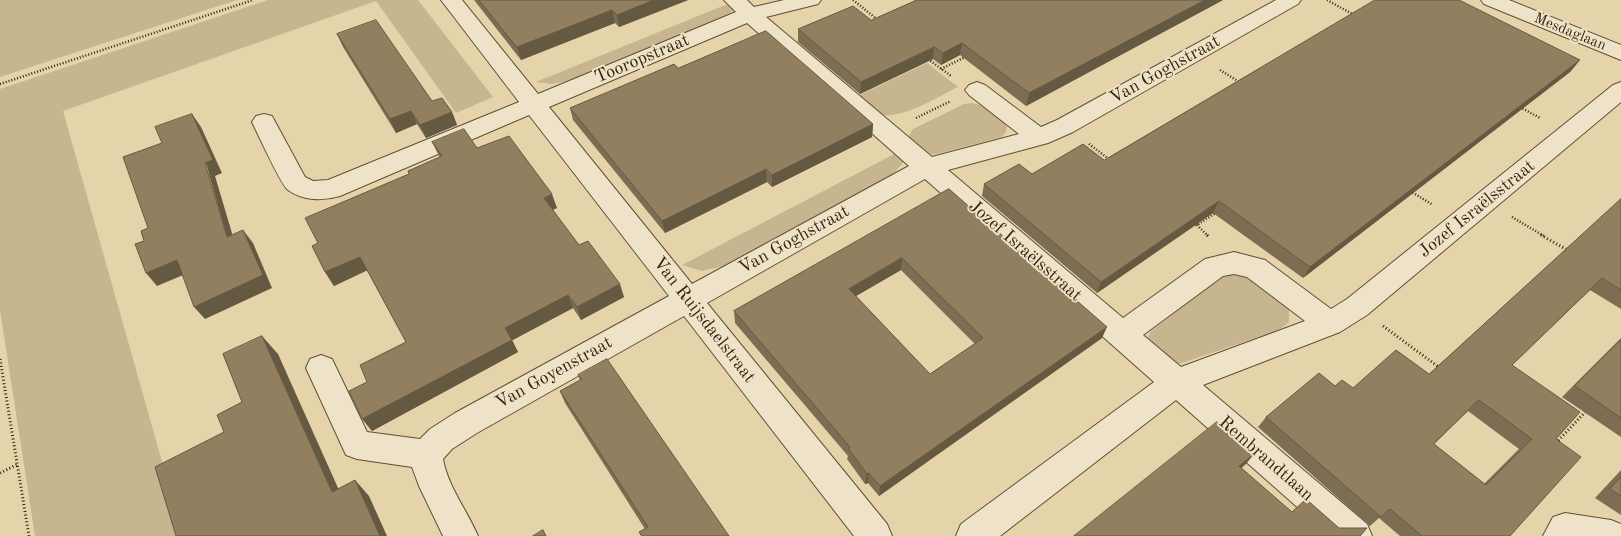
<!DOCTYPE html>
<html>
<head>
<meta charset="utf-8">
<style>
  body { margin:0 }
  canvas { display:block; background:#e5d3aa }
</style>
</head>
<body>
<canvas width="1621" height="536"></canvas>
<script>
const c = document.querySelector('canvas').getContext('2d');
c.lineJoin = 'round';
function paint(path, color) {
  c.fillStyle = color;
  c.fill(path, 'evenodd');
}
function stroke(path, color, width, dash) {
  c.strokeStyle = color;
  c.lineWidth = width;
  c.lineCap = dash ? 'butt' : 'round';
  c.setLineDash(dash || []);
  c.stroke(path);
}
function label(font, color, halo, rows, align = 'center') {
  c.font = font + ' "Old Standard TT",serif';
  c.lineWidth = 4;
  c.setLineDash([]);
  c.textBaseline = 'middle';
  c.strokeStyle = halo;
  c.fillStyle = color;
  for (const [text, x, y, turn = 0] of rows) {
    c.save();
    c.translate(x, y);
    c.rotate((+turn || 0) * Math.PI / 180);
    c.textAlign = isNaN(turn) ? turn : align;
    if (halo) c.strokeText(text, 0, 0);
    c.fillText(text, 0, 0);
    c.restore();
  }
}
const green = new Path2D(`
  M 0,0 L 237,0 L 0,77 Z
  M 268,0 L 418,0 L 493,97 L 456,113 L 376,1 L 63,111 L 183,536 L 35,536 L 0,310 L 0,89 Z
  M 730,3 L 733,10 L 727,16 L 569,81 L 551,84 L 536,82 Z
  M 927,63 L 958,87 C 932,99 876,139 860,95 Z
  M 971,103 C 986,105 1000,114 1007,127 L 1006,132 L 1002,137 L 937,154 L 928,154 L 912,145 L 909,136 L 913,129 L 964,104 Z
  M 900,151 L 903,158 L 903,163 L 893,174 L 723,266 L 702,271 L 682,265 Z
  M 1230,275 L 1249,277 L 1283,300 L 1289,309 L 1289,322 L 1279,330 L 1182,363 L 1175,364 L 1149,343 L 1148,337 L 1151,331 L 1220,278 Z`);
const pathFar1 = new Path2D(`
  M 853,0 L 878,20
  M 1327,0 L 1354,15
  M 928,59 L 951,76
  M 941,69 L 965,57
  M 1220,70 L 1241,83
  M 0,84 L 253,0
  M 1520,107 L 1540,118
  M 916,118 L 951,101
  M 1089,144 L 1110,160
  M 1410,191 L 1433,205
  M 1512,217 L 1544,236
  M 1193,223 L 1197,225 L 1217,212
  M 1197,225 L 1208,236`);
const path = new Path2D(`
  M 1207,235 L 1209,237
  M 1541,235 L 1569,251
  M 1383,326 L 1440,368
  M 0,359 L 29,536
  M 1556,443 L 1588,409
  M 0,473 L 18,464`);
const minor = new Path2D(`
  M 441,0 L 462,0 L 538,94 L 736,12 L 724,0 L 747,0 L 754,7 L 784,0 L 821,0 L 818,4 L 766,17 L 932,157 L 1019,134 L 969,95 L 965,90 L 969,85 L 977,82 L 985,85 L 1041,127 L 1057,120 L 1276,0 L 1301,0 L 1298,4 L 1073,132 L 1048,143 L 948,170 L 1123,318 L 1205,259 L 1234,252 L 1265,260 L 1331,309 L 1347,299 L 1613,85 L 1621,82 L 1621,102 L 1367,315 L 1340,332 L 1203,385 L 1367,524 L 1372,536 L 1330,536 L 1176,400 L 1000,536 L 956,536 L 961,524 L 1154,382 L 925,179 L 707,303 L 887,524 L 892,536 L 854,536 L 684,316 L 477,433 L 452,449 L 443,459 C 448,487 467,510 478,536 L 443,536 L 419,486 L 412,467 L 357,459 L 346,455 L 306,368 L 310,359 L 321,355 L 332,359 L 367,432 L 420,439 L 430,429 L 455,413 L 669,296 L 529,115 L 340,196 C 323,201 303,201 288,190 C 281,185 258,134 252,122 L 256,116 L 264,114 L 272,116 L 305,177 L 313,181 L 328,180 L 519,102 ZM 747,23 L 909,166 L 692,284 L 549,107 ZM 1234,274 L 1247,277 L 1305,321 L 1181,367 L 1143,335 L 1223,276 Z
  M 1481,0 L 1509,0 L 1621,45 L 1621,60 L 1484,4 Z
  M 1565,513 L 1611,520 L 1621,524 L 1621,536 L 1543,536 L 1553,517 Z`);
const wall = new Path2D(`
  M 474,0 L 688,0 L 619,27 L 615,23 L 521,60 Z
  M 1223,0 L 1026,106 L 960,55 L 941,65 L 933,59 L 860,94 L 798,42 L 798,29 L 871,20 Z
  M 337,34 L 432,101 L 452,112 L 457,125 L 426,138 L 417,124 L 396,133 L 343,47 Z
  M 1580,60 L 1570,72 L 1303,278 L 1213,213 L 1097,293 L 982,196 L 984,184 L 1104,160 Z
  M 678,68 L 873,124 L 872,137 L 772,187 L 767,182 L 665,233 L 573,120 L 570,108 Z
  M 432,142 L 477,148 L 557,208 L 552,210 L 579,245 L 624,297 L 581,320 L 573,308 L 512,340 L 518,352 L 372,431 L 367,382 L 406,342 L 367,270 L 334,286 L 325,272 L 318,243 L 440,158 Z
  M 949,189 L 1102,338 L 879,496 L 868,483 L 865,484 L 847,459 L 848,456 L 735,323 L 734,311 ZM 901,270 L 975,344 L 930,374 L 856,296 Z
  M 1621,199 L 1621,309 L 1590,290 L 1512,365 L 1556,439 L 1510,536 L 1400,536 L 1379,518 L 1370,526 L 1258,427 L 1266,417 L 1335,386 L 1353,388 L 1429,374 ZM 1468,411 L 1519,449 L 1484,484 L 1434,444 Z
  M 1621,338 L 1621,437 L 1562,397 Z
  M 578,375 L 729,536 L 641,536 L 639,532 L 645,529 L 565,403 L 560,391 L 580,380 Z
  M 1621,470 L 1621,515 L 1595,498 Z`);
const shadedWall = new Path2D(`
  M 654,0 L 688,0 L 619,27 L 617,15 Z
  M 1205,0 L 1223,0 L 1026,106 L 1029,93 Z
  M 612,10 L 615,23 L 521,60 L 517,47 Z
  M 962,43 L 960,55 L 941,65 L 943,53 Z
  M 934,47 L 933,59 L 860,94 L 861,82 Z
  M 1580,60 L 1570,72 L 1303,278 L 1310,267 Z
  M 411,111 L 417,124 L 396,133 L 390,119 Z
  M 452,112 L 457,125 L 426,138 L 420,125 Z
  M 192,114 L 201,127 L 222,173 L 215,176 L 237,250 L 227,237 Z
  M 873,124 L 872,137 L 772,187 L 772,175 Z
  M 766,169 L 767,182 L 665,233 L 662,221 Z
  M 552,194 L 557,208 L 548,212 L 544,198 Z
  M 1219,201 L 1213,213 L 1097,293 L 1101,282 Z
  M 243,230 L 253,243 L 272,288 L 205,319 L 194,307 Z
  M 360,257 L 368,270 L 334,286 L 325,272 Z
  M 902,258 L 901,270 L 849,300 L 849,289 Z
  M 177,260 L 188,273 L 157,286 L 146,273 Z
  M 620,284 L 624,297 L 581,320 L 577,307 Z
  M 568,295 L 573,308 L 511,341 L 505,328 Z
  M 1107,327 L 1102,338 L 879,496 L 880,486 Z
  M 262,336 L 278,354 L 347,508 L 332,492 Z
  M 512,340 L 518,352 L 372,431 L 362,419 Z
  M 1254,454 L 1246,464 L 1231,477 L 1239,466 Z
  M 869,473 L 868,483 L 865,484 L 867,474 Z
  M 355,480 L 369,496 L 387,536 L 380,536 Z`);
const building = new Path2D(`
  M 479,0 L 654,0 L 617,15 L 612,10 L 517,47 Z
  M 917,0 L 1205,0 L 1029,93 L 962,43 L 943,53 L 934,47 L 861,82 L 798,29 L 853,6 L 871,20 Z
  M 1375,0 L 1459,0 L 1580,60 L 1310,267 L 1219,201 L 1101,282 L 984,184 L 1019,164 L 1032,174 L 1083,144 L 1104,160 Z
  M 376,20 L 432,101 L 442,98 L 452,112 L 420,125 L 411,111 L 390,119 L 337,34 Z
  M 766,31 L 873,124 L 772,175 L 766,169 L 662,221 L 570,108 L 674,64 L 678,68 Z
  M 192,114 L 213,160 L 205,163 L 227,237 L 243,230 L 263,275 L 194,307 L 177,260 L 146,273 L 135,244 L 144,241 L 141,231 L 148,228 L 123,157 L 162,143 L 155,127 Z
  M 464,129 L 477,148 L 509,136 L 552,194 L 544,198 L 579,245 L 588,241 L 620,284 L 577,307 L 568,295 L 505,328 L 512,340 L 362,419 L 349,391 L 367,382 L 360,365 L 406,342 L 360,257 L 325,272 L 312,246 L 318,243 L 305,218 L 409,174 L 408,171 L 442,156 L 432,142 Z
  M 949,189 L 1107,327 L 880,486 L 869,473 L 867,474 L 848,448 L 850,447 L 734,311 ZM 902,258 L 983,338 L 930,374 L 849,289 Z
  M 1621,199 L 1621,290 L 1602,278 L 1512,365 L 1580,412 L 1556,439 L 1581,457 L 1510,536 L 1422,536 L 1390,509 L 1381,517 L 1266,417 L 1319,373 L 1335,386 L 1342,380 L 1353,388 L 1396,350 L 1429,374 ZM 1479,400 L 1532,439 L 1486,485 L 1434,444 Z
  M 262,336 L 332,492 L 355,480 L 380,536 L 176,536 L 155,467 L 224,432 L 217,415 L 242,402 L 223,354 Z
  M 1621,340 L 1621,418 L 1575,386 Z
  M 607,359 L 729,536 L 642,536 L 639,532 L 648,527 L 560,391 L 582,379 L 578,375 Z
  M 1217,422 L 1254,454 L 1239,466 L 1292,512 L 1306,499 L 1339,528 L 1367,528 L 1360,536 L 1074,536 Z
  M 1621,477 L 1621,496 L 1610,489 Z
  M 543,530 L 546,536 L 533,536 Z`);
const farStreetnames = [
  ["Mesdaglaan",1570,32,22]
];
const streetNames = [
  ["Tooropstraat",642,59,-23],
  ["Van Goghstraat",1165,70,-29],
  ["Jozef Israëlsstraat",1477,209,-39],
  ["Van Goghstraat",794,240,-29],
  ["Jozef Israëlsstraat",1025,251,41],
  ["Van Ruijsdaelstraat",704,320,52],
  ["Van Goyenstraat",554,373,-29],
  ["Rembrandtlaan",1266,459,41]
];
paint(green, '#c7b58f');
stroke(minor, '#614f34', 2);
stroke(pathFar1, '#35230d', 2.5, [1, 2]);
stroke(path, '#35230d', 3, [1, 2.5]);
paint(minor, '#eee2c8');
paint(wall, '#7d6d52');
paint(shadedWall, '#665942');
paint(building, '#917f5f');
stroke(building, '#665942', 1);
label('15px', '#35230d', '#eee2c8', farStreetnames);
label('18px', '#35230d', '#eee2c8', streetNames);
</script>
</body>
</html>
